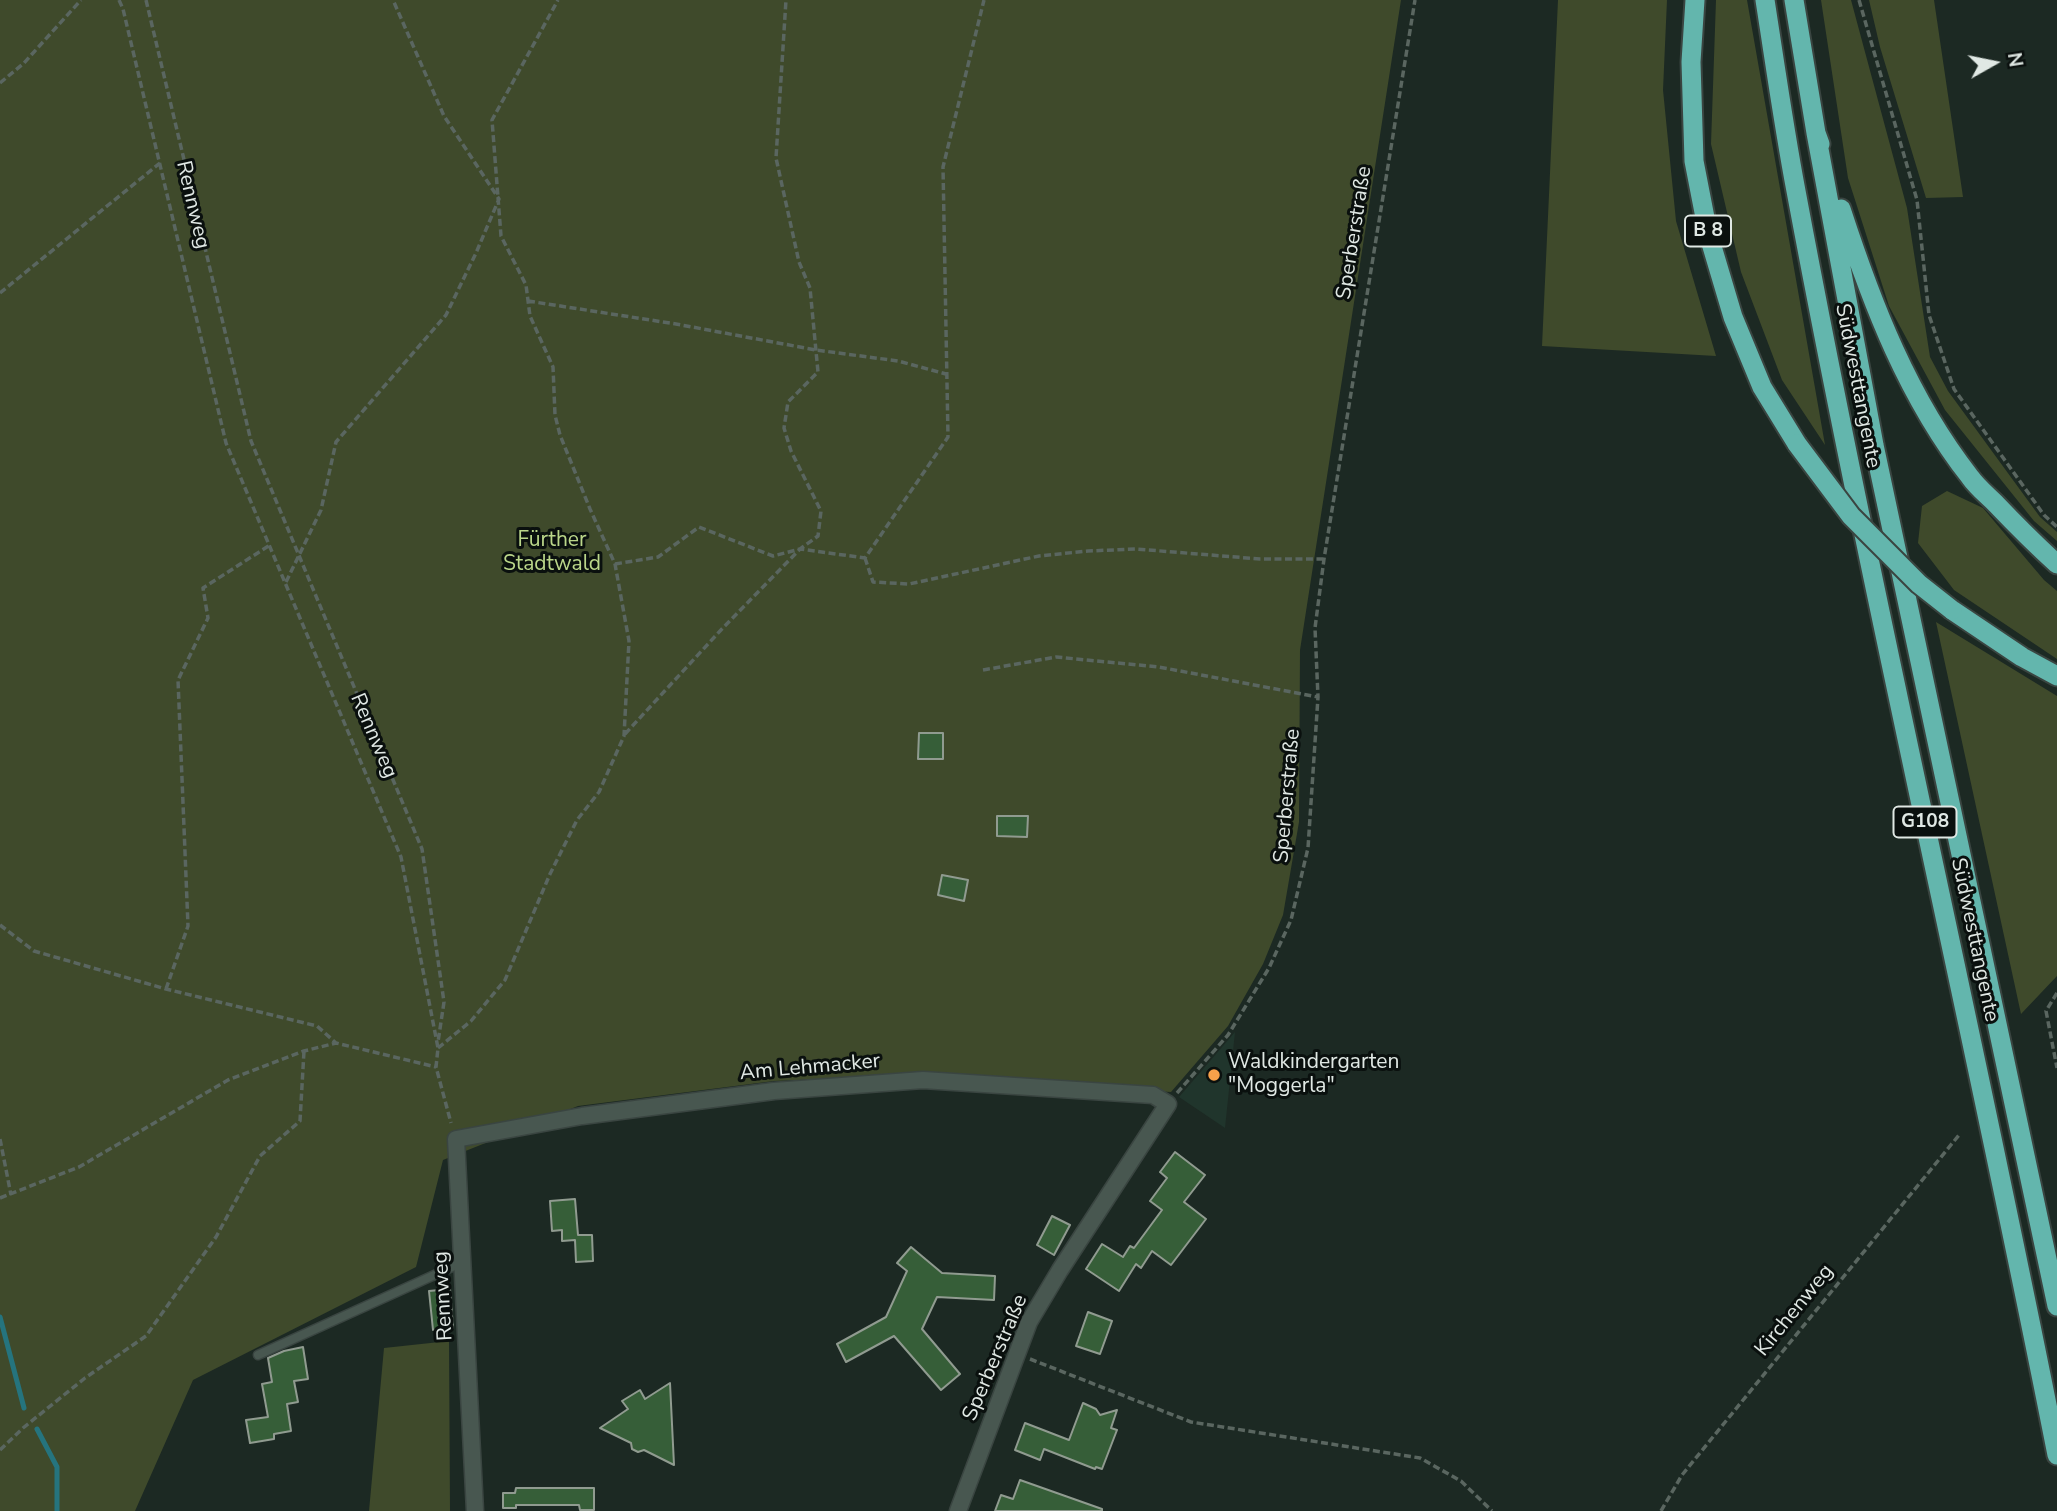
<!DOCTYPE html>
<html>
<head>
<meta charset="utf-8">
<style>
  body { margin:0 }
  #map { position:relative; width:2057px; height:1511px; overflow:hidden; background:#1c2923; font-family:"Nunito Sans",sans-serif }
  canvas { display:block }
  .north { position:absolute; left:1959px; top:28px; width:70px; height:70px; -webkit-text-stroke:5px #0a100e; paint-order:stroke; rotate:81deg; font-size:19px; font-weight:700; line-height:28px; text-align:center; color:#e0e8e4 }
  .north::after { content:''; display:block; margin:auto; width:24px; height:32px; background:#e0e8e4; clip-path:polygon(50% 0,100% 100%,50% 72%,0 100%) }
</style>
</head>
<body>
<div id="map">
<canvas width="2057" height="1511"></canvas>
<div class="north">N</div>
</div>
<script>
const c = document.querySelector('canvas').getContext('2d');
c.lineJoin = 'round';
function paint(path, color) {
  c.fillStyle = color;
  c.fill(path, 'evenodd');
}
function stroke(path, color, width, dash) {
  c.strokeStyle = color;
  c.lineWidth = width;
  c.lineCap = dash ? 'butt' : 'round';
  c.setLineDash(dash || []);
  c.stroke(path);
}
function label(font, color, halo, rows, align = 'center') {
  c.font = font + ' "Nunito Sans",sans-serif';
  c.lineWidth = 6;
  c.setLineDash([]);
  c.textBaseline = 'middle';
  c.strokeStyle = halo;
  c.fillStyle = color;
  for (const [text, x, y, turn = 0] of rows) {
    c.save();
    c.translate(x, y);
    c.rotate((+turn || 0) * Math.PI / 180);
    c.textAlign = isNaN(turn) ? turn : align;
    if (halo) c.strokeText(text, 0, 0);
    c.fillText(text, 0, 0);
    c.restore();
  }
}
const built = new Path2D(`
  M 1235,1032 L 1225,1128 L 1179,1097 Z`);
const green = new Path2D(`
  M 0,0 L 1401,0 L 1300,650 L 1299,822 L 1283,915 L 1263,964 L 1228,1026 L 1171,1092 L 894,1076 L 774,1081 L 578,1106 L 443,1160 L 416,1267 L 193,1380 L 135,1511 L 0,1511 Z
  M 1558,0 L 1667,0 L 1663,90 L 1676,221 L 1716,356 L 1542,346 Z
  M 1716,0 L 1747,0 L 1825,445 L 1782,380 L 1741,272 L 1711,144 Z
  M 1821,0 L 1851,0 L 1907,208 L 1930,357 L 1948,391 L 2040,517 L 2057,532 L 2057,541 L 2034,521 L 1945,410 L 1889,306 L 1848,178 Z
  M 1869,0 L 1934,0 L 1963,197 L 1926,198 L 1880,47 Z
  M 1947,491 L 1983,508 L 2044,580 L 2057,591 L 2057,659 L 1954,590 L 1918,543 L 1922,506 Z
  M 1936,622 L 2057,696 L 2057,976 L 2021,1014 Z
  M 449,1341 L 450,1511 L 369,1511 L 384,1348 Z`);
const stream = new Path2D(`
  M 0,1317 L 24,1408
  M 37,1429 L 57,1467 L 57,1511`);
const building = new Path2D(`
  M 919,733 L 943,733 L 943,759 L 918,759 Z
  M 997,816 L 1028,816 L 1027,837 L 997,836 Z
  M 942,875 L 968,880 L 964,901 L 938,895 Z
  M 1175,1152 L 1205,1175 L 1184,1202 L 1206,1219 L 1171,1265 L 1152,1251 L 1141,1268 L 1136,1264 L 1119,1291 L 1086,1269 L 1102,1244 L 1123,1257 L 1130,1246 L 1134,1248 L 1162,1210 L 1150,1201 L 1167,1178 L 1160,1172 Z
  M 575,1199 L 578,1235 L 592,1235 L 593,1261 L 576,1262 L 575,1240 L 562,1241 L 562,1230 L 552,1231 L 550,1201 Z
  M 1052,1216 L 1070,1225 L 1054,1255 L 1037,1245 Z
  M 911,1247 L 942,1273 L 995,1276 L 994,1300 L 937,1297 L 922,1329 L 960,1374 L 941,1390 L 894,1336 L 846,1362 L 837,1344 L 886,1317 L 907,1271 L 897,1263 Z
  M 450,1289 L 453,1328 L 433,1330 L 429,1291 Z
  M 1088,1312 L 1112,1321 L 1100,1354 L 1076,1346 Z
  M 303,1347 L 308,1379 L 294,1381 L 298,1402 L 287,1404 L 291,1431 L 274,1434 L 274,1439 L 250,1443 L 246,1420 L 268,1417 L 262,1384 L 272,1382 L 268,1358 L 284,1351 Z
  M 670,1383 L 674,1465 L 644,1450 L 638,1452 L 632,1449 L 631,1443 L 600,1428 L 628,1409 L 622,1401 L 640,1390 L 645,1399 Z
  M 1083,1403 L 1096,1409 L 1100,1415 L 1117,1410 L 1111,1428 L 1117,1430 L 1102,1469 L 1096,1467 L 1095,1469 L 1044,1449 L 1040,1460 L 1015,1450 L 1025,1423 L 1069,1440 Z
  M 1020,1480 L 1102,1509 L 1102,1511 L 995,1511 L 1001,1495 L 1013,1499 Z
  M 516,1488 L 594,1488 L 594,1510 L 580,1510 L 579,1505 L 516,1505 L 516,1508 L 503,1508 L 503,1493 L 515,1493 Z`);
const path = new Path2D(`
  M 119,0 L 123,9 L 226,443 L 401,857 L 438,1048 L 436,1067 L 451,1123
  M 146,0 L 251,441 L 422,849 L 444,1002 L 438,1042
  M 1859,0 L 1917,200 L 1929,315 L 1954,389 L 2044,515 L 2057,527
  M 0,83 L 24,63 L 81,0
  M 0,293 L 160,163
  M 528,301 L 676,324 L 816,350 L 898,361 L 946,374
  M 865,558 L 873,582 L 909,584 L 1039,556 L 1088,551 L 1136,549 L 1260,559 L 1324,559
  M 615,564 L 658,557 L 699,527 L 773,556 L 800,549 L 818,536 L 821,511 L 791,451 L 784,428 L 788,402 L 818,372 L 810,288 L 799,262 L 776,158 L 786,0
  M 286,582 L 321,510 L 336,442 L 446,315 L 476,253 L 499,199 L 444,116 L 393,0
  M 983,670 L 1056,657 L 1159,667 L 1318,697
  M 625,734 L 720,631 L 800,549 L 865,558 L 948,437 L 943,167 L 984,0
  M 0,925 L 34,951 L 166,989 L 317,1026 L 336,1043
  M 166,989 L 188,926 L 178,680 L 208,618 L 203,588 L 270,545
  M 2057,993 L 2046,1011 L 2057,1068
  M 438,1048 L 471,1021 L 505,980 L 550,874 L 577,820 L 599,792 L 624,736 L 629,641 L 615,564 L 590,509 L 560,435 L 555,415 L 553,367 L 530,316 L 526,285 L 501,236 L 492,120 L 558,0
  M 1177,1093 L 1228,1035 L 1269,968 L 1291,920 L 1308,848 L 1318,697 L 1315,628 L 1324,559 L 1415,0
  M 0,1139 L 11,1195
  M 0,1198 L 79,1167 L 228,1080 L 304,1051 L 336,1043 L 436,1067
  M 1030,1359 L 1191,1422 L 1420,1458 L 1461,1481 L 1492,1511
  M 0,1450 L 23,1428 L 85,1378 L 146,1336 L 216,1237 L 260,1156 L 300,1121 L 304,1051
  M 1661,1511 L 1682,1475 L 1959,1135`);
const service = new Path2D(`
  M 258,1355 L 463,1262`);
const minor = new Path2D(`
  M 475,1511 L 456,1139 L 582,1116 L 774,1091 L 923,1080 L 1153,1095 L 1168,1104 L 1060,1270 L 1029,1322 L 958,1511`);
const trunk = new Path2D(`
  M 1695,0 L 1691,62 L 1694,161 L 1708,233 L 1733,317 L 1762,387 L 1797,444
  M 1765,0 C 1775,64 1784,128 1796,191 C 1875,614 1974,1033 2057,1455
  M 1794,0 L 1816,133 L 1820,144
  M 1816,133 L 1874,445 L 2057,1306
  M 1841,209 C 1872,304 1908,398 1970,477 C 1977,487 1987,495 1996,504 C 2016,525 2036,545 2057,564
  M 1952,610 L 2022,657 L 2057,676`);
const trunkBridge = new Path2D(`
  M 1797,444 L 1851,516 L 1919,584 L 1952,610`);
const markers = [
  [1214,1075,7,"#f8a14a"]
];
const shields = [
  [1708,231,46],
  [1925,822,63]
];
const shieldNames = [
  ["B 8",1708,231],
  ["G108",1925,822]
];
const streetNames = [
  ["Rennweg",192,205,77],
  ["Sperberstraße",1355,233,-81],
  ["Südwesttangente",1857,386,79],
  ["Rennweg",373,736,67],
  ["Sperberstraße",1288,796,-85],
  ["Südwesttangente",1974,940,78],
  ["Am Lehmacker",810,1068,-5],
  ["Rennweg",444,1296,-93],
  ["Kirchenweg",1795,1311,-51],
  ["Sperberstraße",996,1358,-67]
];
const parkNames = [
  ["Fürther",552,541],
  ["Stadtwald",552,565]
];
const poiNames = [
  ["Waldkindergarten",1228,1063],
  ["\"Moggerla\"",1228,1087]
];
paint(built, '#20352c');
paint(green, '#3f4a2b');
stroke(stream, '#25747e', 5);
paint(building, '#365e38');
stroke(building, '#909b90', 2);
stroke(service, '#3a4541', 11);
stroke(minor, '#3a4541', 19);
stroke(trunk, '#3a4541', 23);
stroke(path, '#5a6660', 3.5, [7, 3.5]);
stroke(service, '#485750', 8);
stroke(minor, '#485750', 16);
stroke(trunk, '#63b6ad', 19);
stroke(trunkBridge, '#3a4541', 23, []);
stroke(trunkBridge, '#63b6ad', 19);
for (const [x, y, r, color] of markers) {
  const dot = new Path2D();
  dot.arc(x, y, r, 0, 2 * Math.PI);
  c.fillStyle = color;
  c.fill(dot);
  stroke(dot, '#0a100e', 2.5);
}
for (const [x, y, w] of shields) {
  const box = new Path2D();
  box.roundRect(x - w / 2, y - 15.5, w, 31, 5);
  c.fillStyle = '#0a100e';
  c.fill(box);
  stroke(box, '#e0e8e4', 2);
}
label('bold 19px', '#e0e8e4', null, shieldNames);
label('21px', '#e0e8e4', '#0a100e', streetNames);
label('21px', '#bbd78a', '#0a100e', parkNames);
label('21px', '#e0e8e4', '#0a100e', poiNames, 'left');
</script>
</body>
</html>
